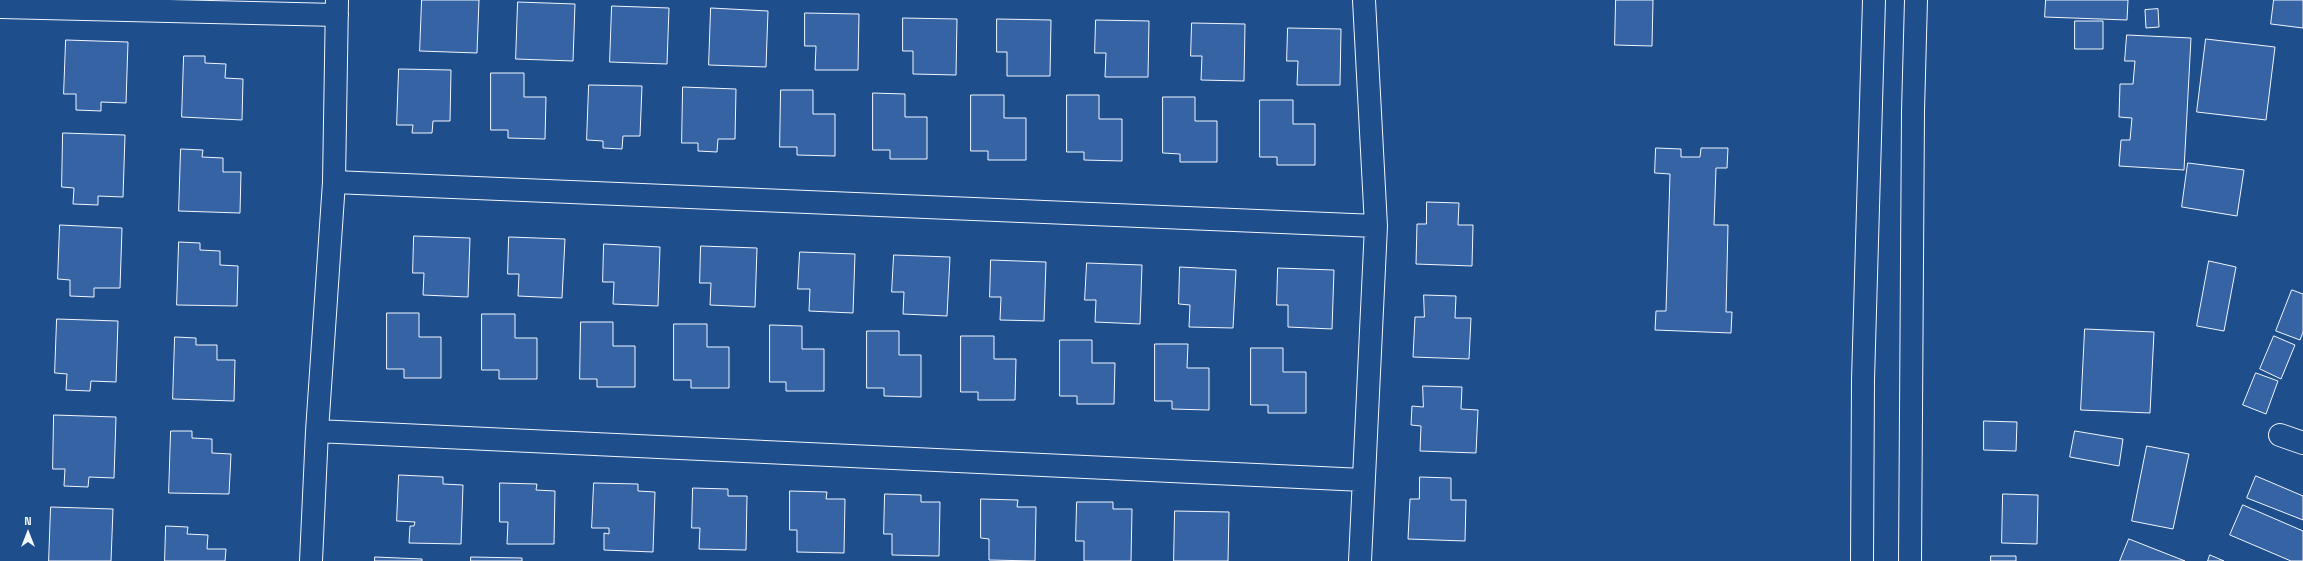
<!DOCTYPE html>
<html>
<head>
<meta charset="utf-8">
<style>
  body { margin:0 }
  #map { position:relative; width:2303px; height:561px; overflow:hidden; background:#1f4e8c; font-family:"Space Grotesk",sans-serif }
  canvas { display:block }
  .north { position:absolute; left:8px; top:513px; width:40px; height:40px; -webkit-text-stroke:3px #1f4e8c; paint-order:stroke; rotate:0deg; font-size:11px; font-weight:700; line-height:16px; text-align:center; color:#f2f6ff }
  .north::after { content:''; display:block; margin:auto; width:14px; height:18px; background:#f2f6ff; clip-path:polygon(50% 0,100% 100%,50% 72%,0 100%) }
</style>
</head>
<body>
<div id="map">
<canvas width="2303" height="561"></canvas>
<div class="north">N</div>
</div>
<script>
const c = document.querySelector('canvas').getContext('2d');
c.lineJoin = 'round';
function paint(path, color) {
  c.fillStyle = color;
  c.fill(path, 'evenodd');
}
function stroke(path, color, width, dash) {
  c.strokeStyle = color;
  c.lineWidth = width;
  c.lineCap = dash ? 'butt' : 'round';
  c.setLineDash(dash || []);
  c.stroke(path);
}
const building = new Path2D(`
  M 422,0 L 479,0 L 477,53 L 420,51 Z
  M 1616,0 L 1653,0 L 1652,46 L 1615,45 Z
  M 2046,0 L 2128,0 L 2127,20 L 2045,17 Z
  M 2274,0 L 2303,0 L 2303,28 L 2271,24 Z
  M 518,2 L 575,4 L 573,61 L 516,59 Z
  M 612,6 L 669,8 L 667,64 L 610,62 Z
  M 711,8 L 768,11 L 766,67 L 709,65 Z
  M 2158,9 L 2159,27 L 2146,28 L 2145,10 Z
  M 805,13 L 859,14 L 858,70 L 815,70 L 816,46 L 805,46 Z
  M 903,18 L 957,19 L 956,75 L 913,74 L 913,51 L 903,51 Z
  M 997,19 L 1051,20 L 1050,76 L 1007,76 L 1007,52 L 997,52 Z
  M 1096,20 L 1149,21 L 1148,77 L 1105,77 L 1106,53 L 1095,53 Z
  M 2075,21 L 2103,21 L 2103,49 L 2075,49 Z
  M 1192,23 L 1245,24 L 1244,81 L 1201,80 L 1202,56 L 1191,56 Z
  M 1288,28 L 1341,29 L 1340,85 L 1297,85 L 1298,61 L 1287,61 Z
  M 2127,35 L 2191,38 L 2184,170 L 2119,166 L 2121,140 L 2130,140 L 2132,118 L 2119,117 L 2120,84 L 2133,84 L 2135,61 L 2125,61 Z
  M 2206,39 L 2275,47 L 2266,120 L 2197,112 Z
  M 66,40 L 128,42 L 126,103 L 101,102 L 101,111 L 76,110 L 76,94 L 64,94 Z
  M 184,56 L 205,56 L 205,63 L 226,64 L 225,78 L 243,79 L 242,120 L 182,117 Z
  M 399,69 L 451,70 L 450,121 L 433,121 L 432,133 L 412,133 L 413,125 L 397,125 Z
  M 491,73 L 524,73 L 524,97 L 546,97 L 545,139 L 508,138 L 508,130 L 491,130 Z
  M 589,85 L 642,86 L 640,136 L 623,136 L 622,149 L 603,148 L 603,141 L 587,140 Z
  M 683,87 L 736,89 L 735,139 L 718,139 L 717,152 L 698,151 L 698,143 L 682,143 Z
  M 781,90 L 813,90 L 813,114 L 835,114 L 835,156 L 797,155 L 797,147 L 780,147 Z
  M 873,93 L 905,94 L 905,117 L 927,117 L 927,159 L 890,159 L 890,150 L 873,150 Z
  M 971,95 L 1004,95 L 1004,118 L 1026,118 L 1026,160 L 988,160 L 988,151 L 971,151 Z
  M 1067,95 L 1099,95 L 1099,119 L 1122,119 L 1122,161 L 1084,160 L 1084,152 L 1067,152 Z
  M 1163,97 L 1195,97 L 1195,121 L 1217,121 L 1217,162 L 1180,162 L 1180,154 L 1163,153 Z
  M 1260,100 L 1293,100 L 1293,124 L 1315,124 L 1315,165 L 1277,165 L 1277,157 L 1260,157 Z
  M 63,133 L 125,135 L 123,197 L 98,196 L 98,205 L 73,204 L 74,188 L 62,187 Z
  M 1656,148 L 1681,149 L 1681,157 L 1700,157 L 1701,148 L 1728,148 L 1727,168 L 1716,168 L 1714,225 L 1728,225 L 1726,312 L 1732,312 L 1731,333 L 1655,330 L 1656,311 L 1666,311 L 1670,174 L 1655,173 Z
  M 181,149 L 203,150 L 202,157 L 223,158 L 223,172 L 241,172 L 240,213 L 179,211 Z
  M 2188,163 L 2244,170 L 2237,216 L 2182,207 Z
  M 1427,202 L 1459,203 L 1458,225 L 1473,225 L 1472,266 L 1416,264 L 1417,224 L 1426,224 Z
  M 60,225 L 122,228 L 120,288 L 94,288 L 94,297 L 70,296 L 70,280 L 58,279 Z
  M 414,236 L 470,238 L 468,297 L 423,295 L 424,273 L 413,273 Z
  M 509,237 L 565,239 L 562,298 L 518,296 L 519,274 L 508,274 Z
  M 179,242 L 200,243 L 200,250 L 220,251 L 220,265 L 238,266 L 237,306 L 177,305 Z
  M 604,244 L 660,247 L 658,306 L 613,304 L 614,282 L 603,282 Z
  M 701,246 L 757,248 L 755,307 L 710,305 L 711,283 L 700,283 Z
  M 800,252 L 855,254 L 853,313 L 809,311 L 810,289 L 798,289 Z
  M 894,255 L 950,257 L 947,316 L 903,314 L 904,292 L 892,292 Z
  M 991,260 L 1046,262 L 1044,321 L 1000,320 L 1001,297 L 990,297 Z
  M 2209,261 L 2236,267 L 2224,331 L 2197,326 Z
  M 1087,263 L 1142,265 L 1140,324 L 1095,322 L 1096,300 L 1085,300 Z
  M 1180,267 L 1236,270 L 1233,328 L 1189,327 L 1190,305 L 1179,304 Z
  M 1278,268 L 1334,270 L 1332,329 L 1288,327 L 1288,305 L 1277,305 Z
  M 2292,290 L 2303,294 L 2303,332 L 2300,340 L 2276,331 Z
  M 1424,295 L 1456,296 L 1455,318 L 1471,318 L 1469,359 L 1413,357 L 1415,317 L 1424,317 Z
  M 387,313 L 419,313 L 419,337 L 441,337 L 441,378 L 404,378 L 404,369 L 387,369 Z
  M 482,314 L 515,314 L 515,338 L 537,338 L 537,379 L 499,379 L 499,370 L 482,370 Z
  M 57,319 L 118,321 L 116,382 L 91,381 L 90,391 L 66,390 L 67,374 L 55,373 Z
  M 581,322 L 613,322 L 613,346 L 635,346 L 635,387 L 597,387 L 597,379 L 580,379 Z
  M 674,324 L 707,324 L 707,347 L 729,347 L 729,388 L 691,388 L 691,380 L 674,380 Z
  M 770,325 L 802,326 L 802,349 L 824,349 L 824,391 L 786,391 L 786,382 L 770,382 Z
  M 2085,329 L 2154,332 L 2150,413 L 2081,410 Z
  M 867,331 L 899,331 L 899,355 L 921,355 L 921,397 L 884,396 L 884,388 L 867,388 Z
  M 961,336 L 994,336 L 994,359 L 1016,359 L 1015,400 L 978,400 L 978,392 L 961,392 Z
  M 2274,336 L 2295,345 L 2281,379 L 2260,369 Z
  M 175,337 L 196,338 L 196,345 L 217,345 L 217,360 L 235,360 L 234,401 L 173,399 Z
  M 1060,340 L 1092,340 L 1092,363 L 1115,363 L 1114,404 L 1077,404 L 1077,396 L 1060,396 Z
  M 1155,344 L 1188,344 L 1187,368 L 1209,368 L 1209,410 L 1172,409 L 1172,401 L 1155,401 Z
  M 1251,348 L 1283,348 L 1283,372 L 1306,372 L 1306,413 L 1268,413 L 1268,405 L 1251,405 Z
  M 2256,373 L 2278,381 L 2266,414 L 2243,405 Z
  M 1423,386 L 1462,387 L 1461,409 L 1478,410 L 1476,453 L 1420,451 L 1421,426 L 1411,425 L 1412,406 L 1423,407 Z
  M 54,415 L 116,417 L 114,478 L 89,477 L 88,487 L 64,486 L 65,469 L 53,469 Z
  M 1984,421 L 2017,422 L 2016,451 L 1984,450 Z
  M 171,431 L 192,431 L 192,438 L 212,439 L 212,453 L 231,454 L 229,494 L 169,493 Z
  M 2075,431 L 2123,439 L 2119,466 L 2070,457 Z
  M 2147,446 L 2189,454 L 2173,529 L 2132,521 Z
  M 399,475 L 443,477 L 443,484 L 463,485 L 461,544 L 409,543 L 410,526 L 414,526 L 415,522 L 397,521 Z
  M 2256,476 L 2303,496 L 2303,520 L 2247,498 Z
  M 1420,477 L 1451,478 L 1451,500 L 1466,500 L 1465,541 L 1408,539 L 1410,499 L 1419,499 Z
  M 500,483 L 537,484 L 536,490 L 555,491 L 554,544 L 507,544 L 508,522 L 500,522 Z
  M 594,483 L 638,484 L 638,491 L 655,492 L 653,552 L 604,550 L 604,533 L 609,534 L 609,528 L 592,528 Z
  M 693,488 L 728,489 L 728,496 L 747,496 L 746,550 L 699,549 L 700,528 L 692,528 Z
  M 790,491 L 827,492 L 826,499 L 845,499 L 844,553 L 797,552 L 797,530 L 790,530 Z
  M 885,494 L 921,495 L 921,502 L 940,502 L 939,556 L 892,555 L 892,534 L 884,534 Z
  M 2003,494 L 2038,495 L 2037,544 L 2002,543 Z
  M 981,499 L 1018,500 L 1017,507 L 1036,507 L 1035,561 L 989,560 L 989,539 L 981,538 Z
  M 1077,502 L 1113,502 L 1113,509 L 1132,509 L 1131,561 L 1084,561 L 1084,541 L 1076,541 Z
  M 2243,505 L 2303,531 L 2303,561 L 2291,561 L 2230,535 Z
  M 51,507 L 113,509 L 111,561 L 49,561 Z
  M 1175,511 L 1229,512 L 1228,561 L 1174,561 Z
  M 166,526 L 188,527 L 187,534 L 208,535 L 207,549 L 226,549 L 225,561 L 165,561 Z
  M 2129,539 L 2185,561 L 2120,561 Z
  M 2210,555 L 2224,561 L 2208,561 Z
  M 1991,556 L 2016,556 L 2016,561 L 1991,561 Z
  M 375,557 L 422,559 L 422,561 L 375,561 Z
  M 471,557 L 522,558 L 522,561 L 471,561 Z`);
const minor = new Path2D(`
  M 0,7 L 337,15
  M 334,182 L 1376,226
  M 317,431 L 1363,480
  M 2280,435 L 2303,443
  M 311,561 L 317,431 L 334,182 L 337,0
  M 1360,561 L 1376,226 L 1364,0`);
const primary = new Path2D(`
  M 1862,561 L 1863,380 L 1874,0
  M 1910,561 L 1913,111 L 1916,0`);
paint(building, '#3563a3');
stroke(building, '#f2f6ff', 1);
stroke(minor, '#f2f6ff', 24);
stroke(primary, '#f2f6ff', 24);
stroke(minor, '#1f4e8c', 22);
stroke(primary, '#1f4e8c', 22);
</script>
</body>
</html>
